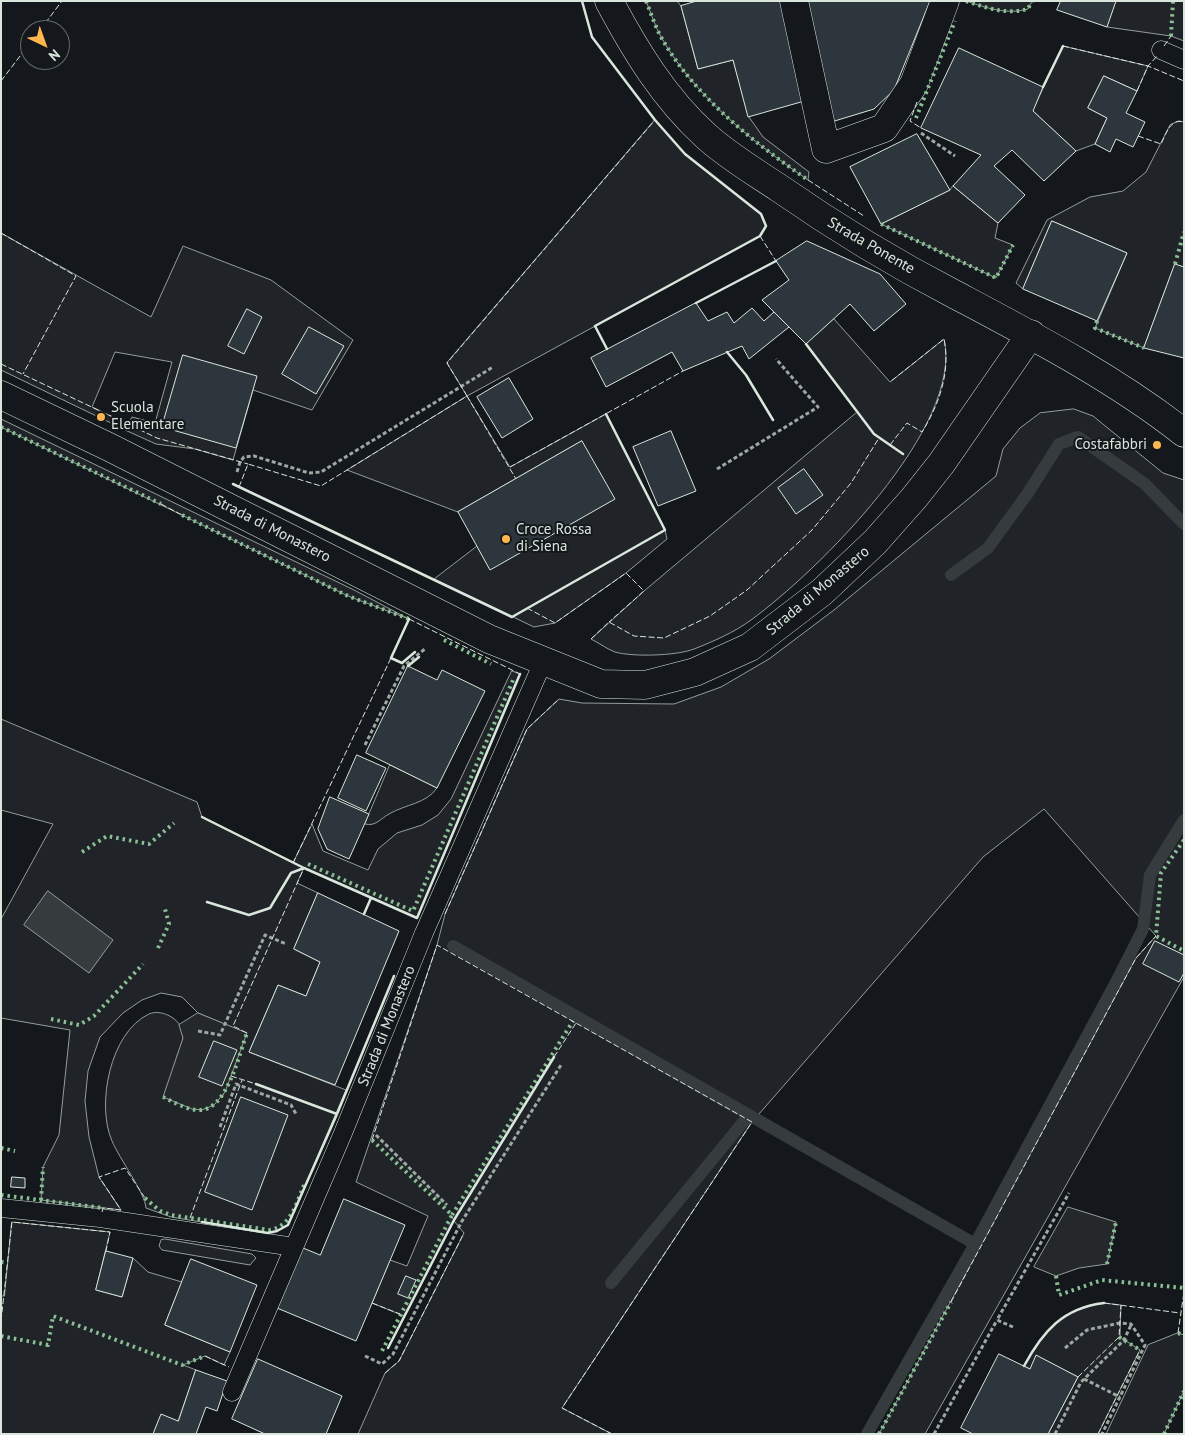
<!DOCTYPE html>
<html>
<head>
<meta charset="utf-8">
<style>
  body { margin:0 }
  #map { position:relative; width:1185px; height:1435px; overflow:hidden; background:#14181c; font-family:"PT Sans",sans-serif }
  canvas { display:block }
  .frame { position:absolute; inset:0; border:2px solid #d8e6dc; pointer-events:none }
  .north { position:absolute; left:20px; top:20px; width:50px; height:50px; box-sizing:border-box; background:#14181c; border:1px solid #626a69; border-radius:50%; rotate:138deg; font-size:14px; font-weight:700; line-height:20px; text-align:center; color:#d8e6dc }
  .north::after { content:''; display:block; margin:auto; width:18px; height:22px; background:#ffb74d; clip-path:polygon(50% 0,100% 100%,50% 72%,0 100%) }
</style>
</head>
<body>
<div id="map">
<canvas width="1185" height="1435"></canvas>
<div class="frame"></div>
<div class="north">N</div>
</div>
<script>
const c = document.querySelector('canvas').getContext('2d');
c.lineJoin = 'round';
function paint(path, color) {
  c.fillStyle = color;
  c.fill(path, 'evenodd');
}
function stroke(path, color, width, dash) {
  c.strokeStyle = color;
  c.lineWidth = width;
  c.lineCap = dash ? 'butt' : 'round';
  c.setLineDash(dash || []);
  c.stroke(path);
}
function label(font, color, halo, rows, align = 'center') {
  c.font = font + ' "PT Sans",sans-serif';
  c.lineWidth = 4;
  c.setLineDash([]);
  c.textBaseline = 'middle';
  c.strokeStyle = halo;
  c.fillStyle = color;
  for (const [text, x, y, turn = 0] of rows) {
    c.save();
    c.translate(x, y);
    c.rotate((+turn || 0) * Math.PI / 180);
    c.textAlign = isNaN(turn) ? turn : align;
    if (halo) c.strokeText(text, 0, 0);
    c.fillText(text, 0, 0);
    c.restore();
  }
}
const green = new Path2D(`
  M 646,1 L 677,1 L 681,6 L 698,69 L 733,60 L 749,117 L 763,137 L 809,172 L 808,180 C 753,142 694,96 661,37 C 655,26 651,13 646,1 Z
  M 966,1 L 1032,1 L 1028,9 C 1006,15 987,8 966,1 Z
  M 1116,1 L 1184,1 L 1184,41 L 1171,36 L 1107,27 Z
  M 1063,46 L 1148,66 L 1137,91 L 1104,76 L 1088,108 L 1107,118 L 1095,144 L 1076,151 L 1033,111 Z
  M 655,120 L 685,154 L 761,214 L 766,226 L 760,236 L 467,396 L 510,467 L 606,414 L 665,530 L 667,539 L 626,573 L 555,623 L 534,627 L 434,579 L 477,546 L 490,569 L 582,441 L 458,512 L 347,470 L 467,396 L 447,363 Z
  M 1179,121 L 1184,122 L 1184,267 L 1175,265 L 1144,348 L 1095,328 L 1127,253 L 1052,221 L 1023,289 L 1016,283 L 1047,220 L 1090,197 L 1123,191 L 1146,172 L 1170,125 Z
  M 953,186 L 998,223 L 995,238 L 1013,245 L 996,278 L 881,224 L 950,190 Z
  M 1,233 L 151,317 L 183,246 L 271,280 L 353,340 L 312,410 L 253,390 L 233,460 L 195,449 L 156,444 L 125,430 L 132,417 L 155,423 L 172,362 L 115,352 L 92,407 L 115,418 L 111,423 L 1,370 Z
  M 834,319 L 890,382 L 944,339 C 964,427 817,572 751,620 C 735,632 712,642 694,649 C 676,656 632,657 615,652 C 607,649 599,643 591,639 L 644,591 L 857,412 L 806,344 Z
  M 1074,409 L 1093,416 L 1163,473 L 1184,480 L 1184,977 L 925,1434 L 879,1434 L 1136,958 L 1156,936 L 1044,809 L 983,857 L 752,1122 L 562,1408 L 612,1434 L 358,1434 L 385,1373 L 399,1361 L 464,1233 L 454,1221 L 404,1316 L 372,1303 L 390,1260 L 407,1266 L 428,1216 L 356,1182 L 437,945 L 445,914 L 527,729 L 559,699 L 582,703 L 674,704 L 721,687 L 769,659 L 834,610 L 996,476 L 1003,449 L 1020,428 L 1040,413 Z
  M 1,419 L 354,590 L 409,619 L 348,596 L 1,427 Z
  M 512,671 L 520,674 L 417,918 L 304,868 L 297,883 L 318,893 L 294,949 L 320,962 L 306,996 L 278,985 L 249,1052 L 346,1090 L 288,1225 L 277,1231 L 268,1233 L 171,1217 L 146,1208 C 145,1193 119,1158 112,1141 C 96,1105 110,1032 149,1014 C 163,1008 185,1021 183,1038 C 183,1044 179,1051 177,1056 L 222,1098 L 246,1033 L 198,1013 L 182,997 L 161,993 L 142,1000 L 123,1013 L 100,1037 L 88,1071 L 85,1101 L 89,1137 L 99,1177 L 121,1210 L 41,1200 L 43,1167 L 59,1135 L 70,1030 L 1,1018 L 1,919 L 53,824 L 1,810 L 1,719 L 197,802 L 202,817 L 293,863 L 312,824 L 323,851 L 368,870 L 378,849 L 397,833 L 422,825 L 438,815 L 451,799 Z
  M 390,765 L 437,788 C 426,804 406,804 389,814 C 381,818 376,827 365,824 Z
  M 12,1222 L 110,1232 L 96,1290 L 122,1297 L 133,1258 L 148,1272 L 182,1282 L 165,1325 L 230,1352 L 224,1365 L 205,1356 L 183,1365 L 196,1370 L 178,1421 L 161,1415 L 153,1434 L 1,1434 L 1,1296 L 4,1296 Z
  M 165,1239 L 252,1254 L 256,1258 L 250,1265 L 162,1250 L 159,1246 L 161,1240 Z
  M 1104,1303 L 1121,1305 L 1120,1337 L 1140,1350 L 1098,1434 L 1048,1434 L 1078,1377 L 1037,1356 L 1030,1369 L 1024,1366 C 1043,1331 1063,1308 1104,1303 Z
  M 1178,1333 L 1184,1335 L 1184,1391 L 1164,1434 L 1106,1434 L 1148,1345 Z`);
const parking = new Path2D(`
  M 198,1013 L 247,1033 L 225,1092 L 214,1105 L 202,1110 L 192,1109 L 163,1097 L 183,1038 L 179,1025 Z
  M 1068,1207 L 1116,1222 L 1107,1264 L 1079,1268 L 1056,1276 L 1034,1267 Z`);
const water = new Path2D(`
  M 48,891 L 113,940 L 89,973 L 24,925 Z`);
const stream = new Path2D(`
  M 951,575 L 988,548 L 1028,493 L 1059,444 L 1078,437 L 1145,484 L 1184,524
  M 453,946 L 975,1244
  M 611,1283 L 749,1115
  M 867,1434 L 975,1244 L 1117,980 L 1143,929 L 1150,875 L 1184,820`);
const building = new Path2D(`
  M 697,1 L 781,1 L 808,100 L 748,117 L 733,60 L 698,69 L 681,6 Z
  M 805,1 L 930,1 L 894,90 L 874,109 L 828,123 Z
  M 1061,1 L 1116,1 L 1107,27 L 1057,10 Z
  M 959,48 L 1043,87 L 1033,111 L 1076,151 L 1044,181 L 1012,150 L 994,166 L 1025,195 L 998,223 L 953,186 L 981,155 L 921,128 Z
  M 1104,76 L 1137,91 L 1126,113 L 1145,122 L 1133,147 L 1116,139 L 1110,152 L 1095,144 L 1107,118 L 1088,108 Z
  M 917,134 L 950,190 L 881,224 L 850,167 Z
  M 1052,221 L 1127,253 L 1097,321 L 1023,289 Z
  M 807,241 L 880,274 L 906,304 L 874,331 L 850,304 L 806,344 L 762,300 L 789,280 L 776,261 Z
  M 1175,264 L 1184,267 L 1184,358 L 1144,348 Z
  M 696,303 L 708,321 L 727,312 L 734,323 L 752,308 L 764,321 L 774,312 L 789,327 L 749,359 L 742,346 L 683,371 L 672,352 L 606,387 L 591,358 Z
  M 247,309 L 262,317 L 244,354 L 228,346 Z
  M 309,327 L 344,346 L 316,394 L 282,374 Z
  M 183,355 L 257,376 L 236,448 L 162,427 Z
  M 509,378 L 533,419 L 502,438 L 477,397 Z
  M 671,431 L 696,491 L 658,506 L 633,447 Z
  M 582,441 L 615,499 L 490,570 L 458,512 Z
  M 804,469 L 823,495 L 796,514 L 778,488 Z
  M 408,666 L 437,680 L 442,670 L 485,691 L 437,788 L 366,753 Z
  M 357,755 L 386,768 L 366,811 L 338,798 Z
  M 330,797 L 369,814 L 349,859 L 327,849 L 318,829 Z
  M 318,893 L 399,931 L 335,1085 L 249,1052 L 278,985 L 306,996 L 320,962 L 294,949 Z
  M 1155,941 L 1184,955 L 1184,973 L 1179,982 L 1143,964 Z
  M 214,1041 L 237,1050 L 222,1086 L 199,1077 Z
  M 241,1097 L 288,1115 L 252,1210 L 205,1192 Z
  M 12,1177 L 25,1178 L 25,1188 L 11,1187 Z
  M 344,1199 L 405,1225 L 356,1341 L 277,1308 L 303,1248 L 320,1255 Z
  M 106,1251 L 133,1258 L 122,1297 L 96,1290 Z
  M 191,1259 L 257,1285 L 230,1352 L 165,1325 Z
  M 406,1276 L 416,1280 L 408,1298 L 398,1294 Z
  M 999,1354 L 1030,1369 L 1036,1355 L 1078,1377 L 1048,1434 L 973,1434 L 961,1428 Z
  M 258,1359 L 342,1396 L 326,1434 L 265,1434 L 232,1419 Z
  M 196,1370 L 227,1381 L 217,1411 L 206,1407 L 196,1434 L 153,1434 L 161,1414 L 178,1421 Z`);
const path = new Path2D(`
  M 921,133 L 955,156
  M 717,469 L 818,407 L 776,359
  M 237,472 L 240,462 L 244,457 L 254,456 L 309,473 L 321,472 L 493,367
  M 365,745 L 404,666 L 426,648
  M 198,1031 L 220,1035 L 265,935 L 286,944
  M 220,1127 L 236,1084 L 291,1105 L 296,1114
  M 376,1135 L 447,1205
  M 1013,1327 L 997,1320 L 1069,1193
  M 1065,1348 L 1087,1330 L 1120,1323 L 1131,1324 L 1145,1345 L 1102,1434
  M 365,1356 L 382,1364 L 393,1354 L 462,1221 L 561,1065
  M 1084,1379 L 1120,1397
  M 934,1434 L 997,1320
  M 1055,1434 L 1081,1382 L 1124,1340 L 1131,1325`);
const service = new Path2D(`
  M 1161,50 L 1184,60
  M 1,1208 L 100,1218 L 294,1247
  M 232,1392 L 343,1133 L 424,933 L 543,662`);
const minor = new Path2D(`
  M 794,1 L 826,149 L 884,128 L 914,84 L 945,1`);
const secondary = new Path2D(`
  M 1,395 L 109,447 L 489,639 L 601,684 L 645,685 L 695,672 L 750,647 L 822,592 L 875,542 L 914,498 L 941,464 L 1031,334`);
const primary = new Path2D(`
  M 609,1 C 635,50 664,98 706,136 C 728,156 755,172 779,188 C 835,227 894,263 954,294 C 1033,336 1114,378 1184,433`);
const hedge = new Path2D(`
  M 646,1 C 651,13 655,26 661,37 C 694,96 753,142 808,180
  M 966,1 C 987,8 1006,15 1028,9 L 1032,1
  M 1171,36 L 1173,1
  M 916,118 L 955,21
  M 881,224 L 996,278 L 1013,245
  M 1175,264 L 1184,232
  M 1097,321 L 1095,328 L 1144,348
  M 1,427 L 161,504
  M 182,515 L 348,596 L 409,619
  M 444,640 L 491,664
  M 1184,840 L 1161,873 L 1156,936 L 1184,951
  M 82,852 L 107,836 L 149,844 L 174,823
  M 308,864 L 413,911 L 514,678
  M 158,948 L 169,924 L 165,909
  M 51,1019 L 79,1025 L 94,1016 L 143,964
  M 163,1097 C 174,1102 186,1110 199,1110 C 227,1111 239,1054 247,1033
  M 372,1140 L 452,1215 L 381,1353
  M 1,1148 L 15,1151
  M 1,1195 L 103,1208
  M 145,1198 L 160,1211 L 171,1215 L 269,1230 C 291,1227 296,1204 304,1185
  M 41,1200 L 43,1167
  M 452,1215 L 573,1021
  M 1,1262 L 8,1263
  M 1107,1264 L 1116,1222
  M 1056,1276 L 1059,1295 L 1102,1280 L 1184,1288
  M 1178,1333 L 1184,1335
  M 1,1336 L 48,1345 L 53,1316 L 182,1365 L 205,1356
  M 1119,1337 L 1140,1350
  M 879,1434 L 951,1302
  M 1164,1434 L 1184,1391`);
const fence = new Path2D(`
  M 40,30 L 62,1
  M 1063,46 L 1148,66 L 1184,81
  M 1164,46 L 1171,36
  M 1,81 L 30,43
  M 1137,91 L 1148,66 L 1158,55
  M 917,102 L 910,121 L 921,128
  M 1138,136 L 1161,144 C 1166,134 1170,118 1184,122
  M 808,180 L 864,216
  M 1,233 L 76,276 L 23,374
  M 760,236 L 776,261
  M 1,364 L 157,438 L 248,464
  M 467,396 L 447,363 L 655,120
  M 890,445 L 907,423 L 922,432 C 939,405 951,371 944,339 L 890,382
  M 510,467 L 683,371
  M 239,487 L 248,464 L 321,486 L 467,396 L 516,479
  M 161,504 L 182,515
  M 527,608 L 555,623 L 626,573 L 644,591 L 609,622
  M 409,619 L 520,674
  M 591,639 L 609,622 L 634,636 L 664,638 L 710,616 L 747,590 L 812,530 L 851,483 L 879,438
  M 293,863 L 391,658
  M 445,914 L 527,729 L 559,699
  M 247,1033 L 233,1026 L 304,868
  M 554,1057 L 576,1023
  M 231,1076 L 256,1084
  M 372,1140 L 437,945 L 752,1122 L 562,1408 L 612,1434
  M 102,1212 L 103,1208 L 121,1210 L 99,1177 L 125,1168 L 145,1198
  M 190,1218 L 242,1080
  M 951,1302 L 1136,958 L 1156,936
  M 372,1303 L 400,1314
  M 1104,1303 L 1180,1313
  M 1,1321 L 12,1222 L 110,1232 L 106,1251
  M 1178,1333 L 1184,1292
  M 205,1356 L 229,1367
  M 385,1373 L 399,1361 L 464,1233
  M 1078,1377 L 1119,1337 L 1121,1305
  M 1098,1434 L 1140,1350`);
const wall = new Path2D(`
  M 582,1 L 592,37 L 655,120 L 685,154 L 761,214 L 766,226 L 760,236 L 595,326 L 607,349
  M 1043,87 L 1063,46
  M 696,303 L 776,261
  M 806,344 L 874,434 L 903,454
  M 727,352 L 746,375 L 773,420
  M 233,484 L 512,617 L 665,530 L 606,414
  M 409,619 L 391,658 L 402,663 L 415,652
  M 408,666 L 419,657
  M 202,817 L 304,868
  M 207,902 L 249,915 L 270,908 L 291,873 L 304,868 L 417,918 L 520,674
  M 364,914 L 371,898
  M 256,1084 L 337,1114 L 394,976
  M 202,1222 L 268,1233 L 277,1231 L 288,1225 L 337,1114
  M 388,1348 L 454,1220 L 554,1057
  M 1024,1366 C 1043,1331 1063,1308 1104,1303`);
const markers = [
  [101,417,5,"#ffb74d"],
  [1157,445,5,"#ffb74d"],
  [506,539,5,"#ffb74d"]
];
const streetNames = [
  ["Strada Ponente",871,246,30],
  ["Strada di Monastero",272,529,27],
  ["Strada di Monastero",818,591,-40],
  ["Strada di Monastero",387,1026,-68]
];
const poiNames = [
  ["Scuola",111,408],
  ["Elementare",111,425],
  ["Costafabbri",1147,445,"right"],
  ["Croce Rossa",516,530],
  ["di Siena",516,547]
];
paint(green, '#202428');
stroke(green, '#939e99', 1);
paint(parking, '#24282b');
stroke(parking, '#939e99', 1);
paint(water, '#363b3e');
stroke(water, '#939e99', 1);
stroke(stream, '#363b3e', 12);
paint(building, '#2c363c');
stroke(building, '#d8e6dc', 1);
stroke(service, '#d8e6dc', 19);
stroke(minor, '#d8e6dc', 29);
stroke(secondary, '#d8e6dc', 29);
stroke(primary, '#d8e6dc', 29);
stroke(path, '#9da8a2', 3, [4, 2.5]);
stroke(service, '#14181c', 18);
stroke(minor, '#14181c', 28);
stroke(secondary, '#14181c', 28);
stroke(primary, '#14181c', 28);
stroke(hedge, '#8ac095', 4, [2.5, 4]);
stroke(fence, '#d8e6dc', 1, [6, 2.5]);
stroke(wall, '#d8e6dc', 2.5);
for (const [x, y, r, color] of markers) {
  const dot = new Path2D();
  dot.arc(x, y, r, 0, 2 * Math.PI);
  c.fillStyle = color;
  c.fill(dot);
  stroke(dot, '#14181c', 2);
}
label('15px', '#d8e6dc', '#14181c', streetNames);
label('15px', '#d8e6dc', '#14181c', poiNames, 'left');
</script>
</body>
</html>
